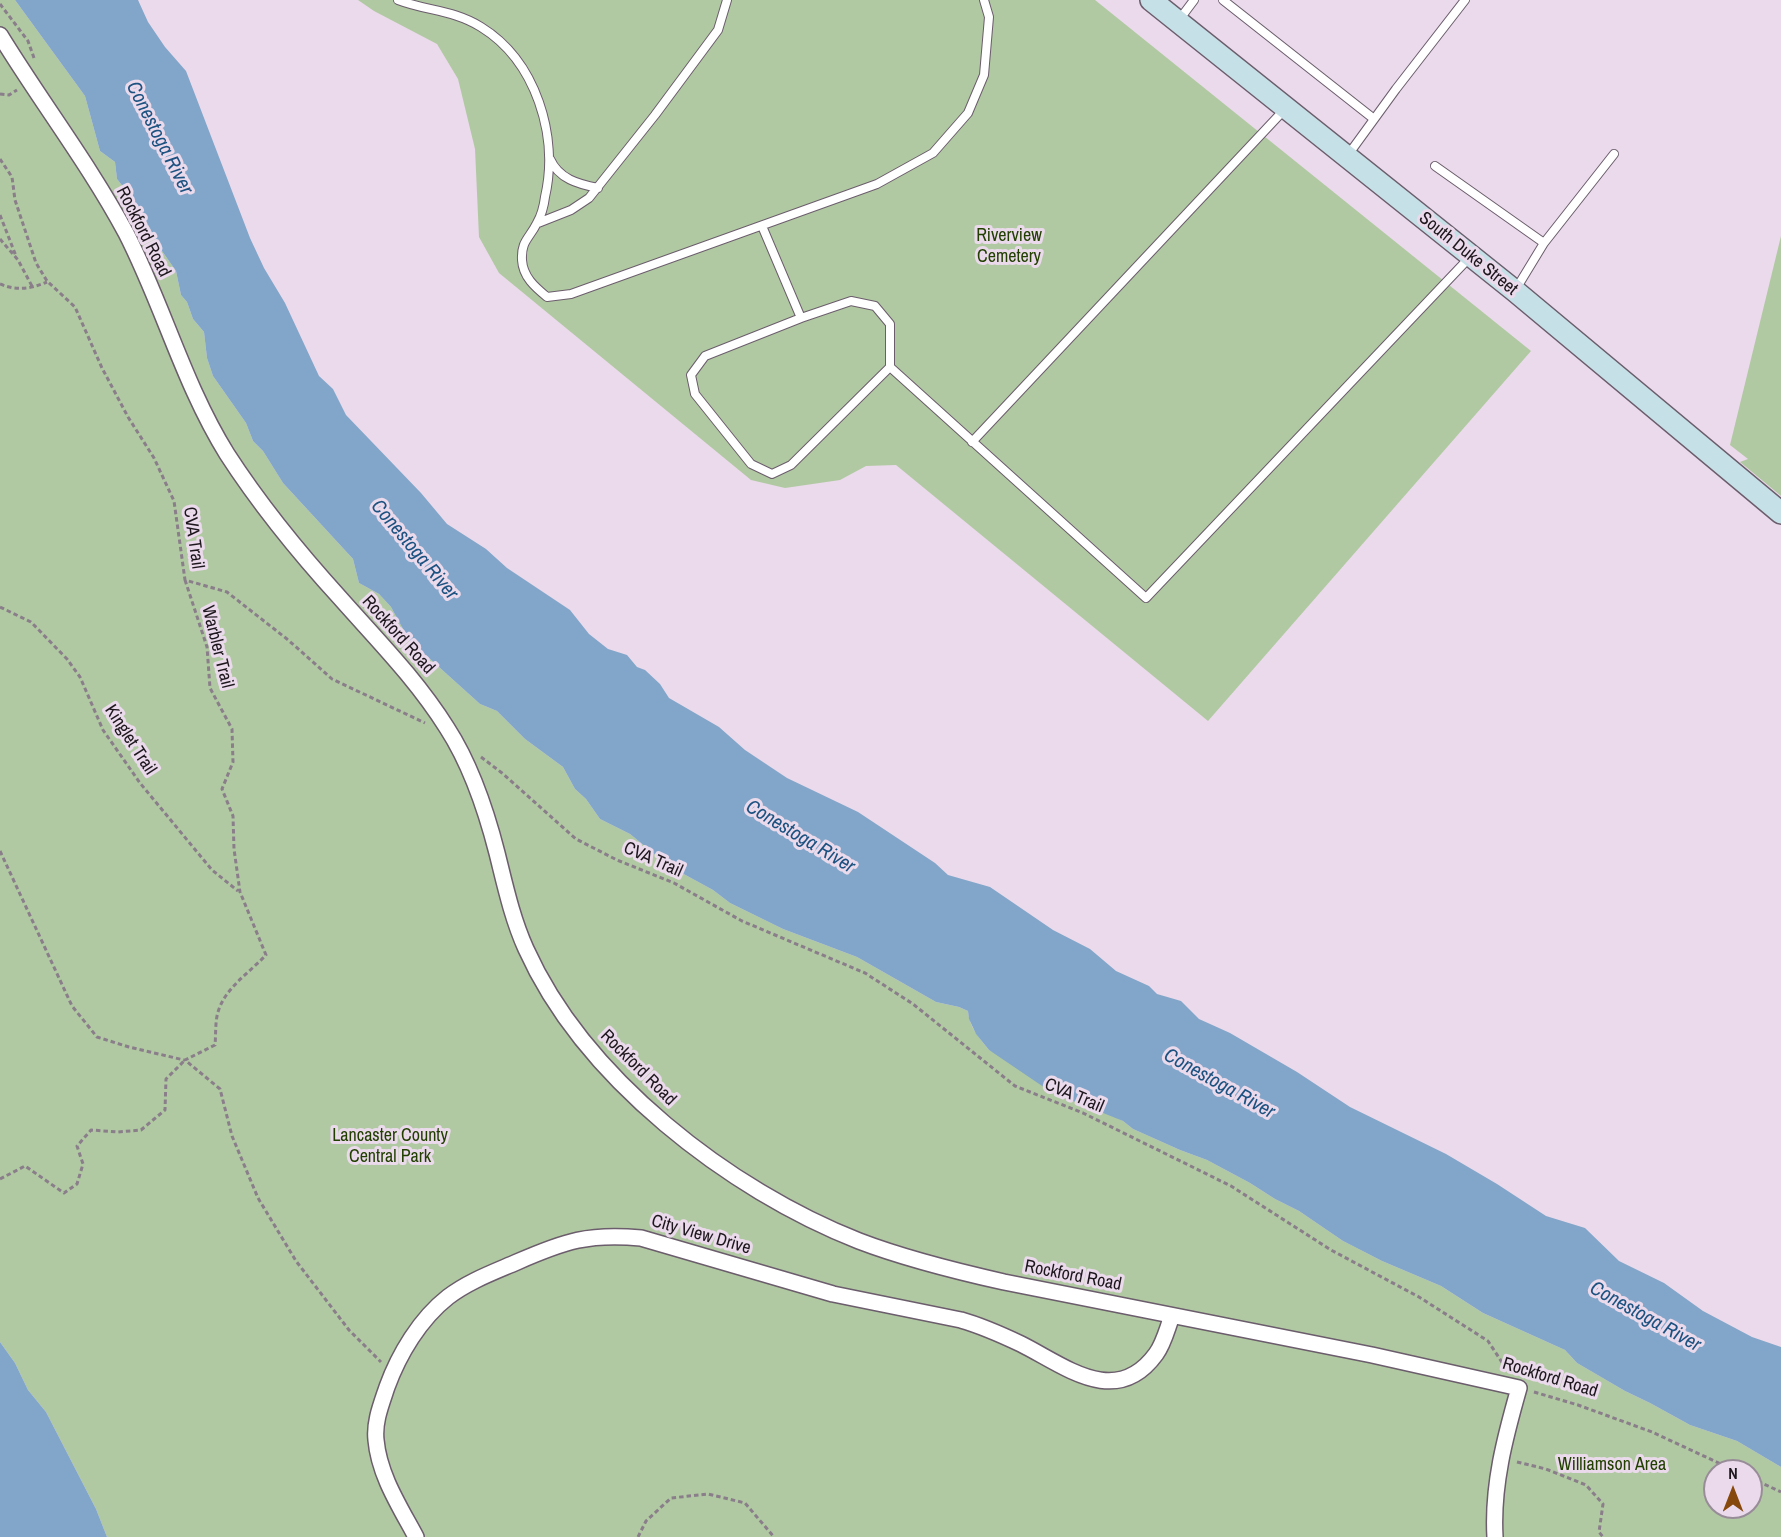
<!DOCTYPE html>
<html>
<head>
<meta charset="utf-8">
<style>
  body { margin:0 }
  #map { position:relative; width:1781px; height:1537px; overflow:hidden; background:#eadaeb; font-family:"Archivo Narrow",sans-serif }
  canvas { display:block }
  .north { position:absolute; left:1703px; top:1459px; width:60px; height:60px; box-sizing:border-box; background:#eadaeb; border:2px solid #988c99; border-radius:50%; rotate:0deg; font-size:16px; font-weight:700; line-height:24px; text-align:center; color:#1d171d }
  .north::after { content:''; display:block; margin:auto; width:21px; height:27px; background:#87480c; clip-path:polygon(50% 0,100% 100%,50% 72%,0 100%) }
</style>
</head>
<body>
<div id="map">
<canvas width="1781" height="1537"></canvas>
<div class="north">N</div>
</div>
<script>
const c = document.querySelector('canvas').getContext('2d');
c.lineJoin = 'round';
function paint(path, color) {
  c.fillStyle = color;
  c.fill(path, 'evenodd');
}
function stroke(path, color, width, dash) {
  c.strokeStyle = color;
  c.lineWidth = width;
  c.lineCap = dash ? 'butt' : 'round';
  c.setLineDash(dash || []);
  c.stroke(path);
}
function label(font, color, halo, rows, align = 'center') {
  c.font = font + ' "Archivo Narrow",sans-serif';
  c.lineWidth = 6;
  c.setLineDash([]);
  c.textBaseline = 'middle';
  c.strokeStyle = halo;
  c.fillStyle = color;
  for (const [text, x, y, turn = 0] of rows) {
    c.save();
    c.translate(x, y);
    c.rotate((+turn || 0) * Math.PI / 180);
    c.textAlign = isNaN(turn) ? turn : align;
    if (halo) c.strokeText(text, 0, 0);
    c.fillText(text, 0, 0);
    c.restore();
  }
}
const green = new Path2D(`
  M 0,0 L 15,0 L 85,96 L 100,151 L 115,162 L 117,179 L 138,206 L 162,251 L 176,271 L 181,295 L 187,302 L 193,319 L 204,332 L 207,358 L 213,376 L 246,423 L 253,441 L 263,451 L 283,483 L 353,559 L 359,583 L 379,594 L 391,607 L 409,640 L 480,704 L 497,711 L 525,739 L 563,767 L 575,789 L 586,799 L 600,819 L 630,834 L 669,866 L 713,890 L 730,903 L 783,929 L 857,957 L 936,1002 L 959,1007 L 968,1011 C 969,1027 980,1039 989,1050 L 1123,1121 L 1133,1129 L 1180,1150 L 1207,1160 L 1250,1183 L 1275,1199 L 1299,1211 L 1343,1241 L 1382,1261 L 1441,1286 L 1483,1313 L 1565,1350 L 1577,1363 L 1625,1391 L 1650,1403 L 1690,1425 L 1737,1441 L 1781,1467 L 1781,1537 L 107,1537 L 96,1509 L 46,1412 L 28,1390 L 15,1363 L 0,1342 ZM 1715,1471 L 1751,1471 L 1751,1507 L 1715,1507 Z
  M 358,0 L 1095,0 L 1531,351 L 1208,721 L 896,465 L 866,466 L 840,480 L 785,488 L 751,480 L 499,273 L 479,237 L 475,149 L 458,79 L 437,44 L 374,11 Z
  M 1781,236 L 1781,496 L 1740,462 L 1748,459 L 1730,445 Z`);
const water = new Path2D(`
  M 15,0 L 138,0 L 148,22 L 165,47 L 186,71 L 250,238 L 264,268 L 285,303 L 319,376 L 333,389 L 346,415 L 421,493 L 447,524 L 486,549 L 507,568 L 570,610 L 589,634 L 608,649 L 627,655 L 637,667 L 645,670 L 660,684 L 669,698 L 719,727 L 745,750 L 787,778 L 858,812 L 935,863 L 948,875 L 990,887 L 1053,930 L 1090,949 L 1116,971 L 1149,986 L 1157,994 L 1181,1001 L 1199,1019 L 1230,1033 L 1297,1072 L 1350,1107 L 1446,1154 L 1497,1184 L 1546,1216 L 1585,1228 L 1619,1261 L 1664,1283 L 1703,1311 L 1752,1337 L 1781,1347 L 1781,1467 L 1737,1441 L 1690,1425 L 1650,1403 L 1625,1391 L 1577,1363 L 1565,1350 L 1483,1313 L 1441,1286 L 1382,1261 L 1343,1241 L 1299,1211 L 1275,1199 L 1250,1183 L 1207,1160 L 1180,1150 L 1133,1129 L 1123,1121 L 1051,1092 L 989,1050 L 976,1034 L 969,1019 L 968,1011 L 959,1007 L 936,1002 L 857,957 L 783,929 L 730,903 L 713,890 L 669,866 L 630,834 L 600,819 L 586,799 L 575,789 L 563,767 L 525,739 L 497,711 L 480,704 L 409,640 L 391,607 L 379,594 L 359,583 L 353,559 L 283,483 L 263,451 L 253,441 L 246,423 L 213,376 L 207,358 L 204,332 L 193,319 L 187,302 L 181,295 L 176,271 L 162,251 L 138,206 L 117,179 L 115,162 L 100,151 L 85,96 Z
  M 0,1342 L 15,1363 L 28,1390 L 46,1412 L 96,1509 L 107,1537 L 0,1537 Z`);
const path = new Path2D(`
  M 0,4 L 28,41 L 34,58
  M 0,94 L 9,95 L 17,90
  M 0,159 L 12,177 L 15,200 L 36,263 L 47,281 L 75,307 L 102,368 L 128,417 L 154,458 L 174,501 L 185,580 L 227,592 L 287,639 L 332,679 L 425,723
  M 0,215 L 16,256
  M 0,239 L 18,260 L 33,288
  M 0,284 C 17,291 30,289 47,282
  M 185,580 L 207,647 L 210,688 L 232,729 L 233,762 L 222,789 L 233,816 L 234,849 L 240,892 L 266,955 C 249,973 225,988 218,1012 C 215,1022 216,1034 215,1045 L 185,1060 L 220,1089 L 232,1136 L 258,1198 L 296,1261 L 349,1330 L 381,1362
  M 0,607 L 31,622 L 67,659 L 80,677 L 103,730 L 140,783 L 212,870 L 238,891
  M 481,757 L 502,773 L 576,839 L 617,860 L 674,883 L 742,921 L 865,973 L 913,1004 L 1015,1086 L 1083,1113 L 1231,1186 L 1331,1250 L 1419,1297 L 1488,1341 L 1507,1370
  M 0,851 L 72,1006 L 97,1037 L 129,1047 L 184,1060
  M 0,1179 L 25,1166 L 64,1193 L 77,1184 L 83,1164 L 77,1146 L 91,1130 L 118,1132 L 141,1130 L 165,1110 L 166,1079 L 185,1060
  M 1534,1392 L 1578,1405 L 1652,1432 L 1736,1471
  M 1517,1462 L 1546,1469 L 1586,1485 L 1603,1504 L 1599,1532 L 1603,1537
  M 1751,1478 L 1781,1492
  M 638,1537 L 646,1521 L 671,1498 L 708,1494 L 745,1503 L 774,1537`);
const service = new Path2D(`
  M 398,0 C 427,11 454,10 481,27 C 536,61 559,136 545,197 C 544,205 541,216 537,223 C 529,239 521,241 522,260 C 523,277 535,287 547,297 L 571,294 L 877,184 L 933,153 L 968,113 L 984,75 L 989,17 L 984,0
  M 1223,0 L 1374,119
  M 1179,20 L 1194,0
  M 1348,155 L 1396,89 L 1465,0
  M 550,159 C 559,179 578,184 598,188
  M 1435,166 L 1544,243 L 1516,289
  M 538,223 L 571,210 L 589,198 L 655,115 L 718,30 L 727,0
  M 762,226 L 801,318
  M 1544,243 L 1614,154
  M 851,301 L 875,306 L 890,324 L 890,367 L 791,465 L 772,474 L 751,464 L 695,394 L 691,375 L 705,356 L 801,318 Z
  M 890,367 L 1146,598 L 1470,257
  M 972,442 L 1285,109`);
const minor = new Path2D(`
  M 0,35 C 41,102 89,164 126,233 C 163,305 184,385 227,454 C 260,505 300,554 341,599 C 379,642 416,679 447,728 C 471,765 486,810 497,853 C 505,885 512,918 526,949 C 584,1078 729,1190 859,1241 C 906,1259 955,1271 1004,1282 L 1372,1355 L 1519,1388 C 1505,1437 1492,1486 1495,1537
  M 416,1537 C 400,1507 379,1475 376,1440 C 374,1422 381,1405 387,1387 C 399,1354 420,1319 448,1297 C 469,1281 494,1272 517,1262 C 565,1241 589,1233 641,1238 L 833,1294 L 961,1320 C 982,1326 1002,1335 1021,1344 C 1065,1366 1116,1409 1156,1354 C 1164,1343 1167,1329 1172,1316`);
const secondary = new Path2D(`
  M 1151,0 L 1515,291 L 1781,513`);
const streetNames = [
  ["Rockford Road",143,232,63],
  ["South Duke Street",1468,254,39],
  ["CVA Trail",193,538,82],
  ["Rockford Road",398,635,48],
  ["Warbler Trail",217,647,76],
  ["Kinglet Trail",130,740,57],
  ["CVA Trail",653,860,24],
  ["Rockford Road",638,1068,45],
  ["CVA Trail",1074,1096,23],
  ["City View Drive",701,1235,16],
  ["Rockford Road",1073,1276,11],
  ["Rockford Road",1550,1378,17]
];
const parkNames = [
  ["Riverview",1009,236],
  ["Cemetery",1009,257],
  ["Lancaster County",390,1136],
  ["Central Park",390,1157],
  ["Williamson Area",1612,1465]
];
const waterNames = [
  ["Conestoga River",159,138,63],
  ["Conestoga River",414,550,50],
  ["Conestoga River",800,837,31],
  ["Conestoga River",1219,1084,29],
  ["Conestoga River",1645,1317,29]
];
paint(green, '#b1c9a2');
paint(water, '#82a6c9');
stroke(service, '#6b5d6c', 10);
stroke(minor, '#6b5d6c', 18);
stroke(secondary, '#6b5d6c', 24);
stroke(path, '#897e8a', 3, [4.5, 3]);
stroke(service, '#fff', 8);
stroke(minor, '#fff', 15);
stroke(secondary, '#c6e0e7', 21);
label('18px', '#1d171d', '#eadaeb', streetNames);
label('18px', '#214000', '#eadaeb', parkNames);
label('italic 20px', '#1c5281', '#eadaeb', waterNames);
</script>
</body>
</html>
